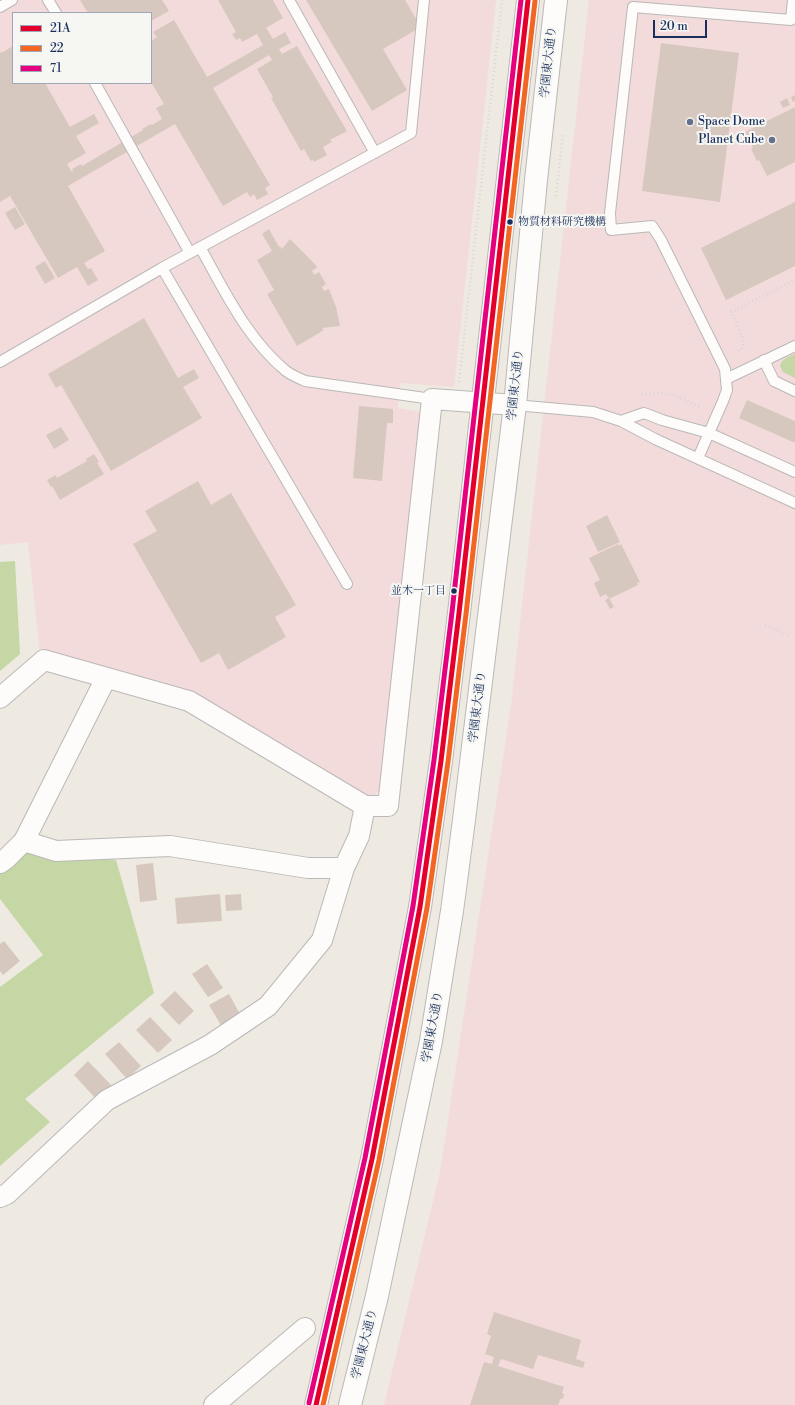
<!DOCTYPE html>
<html>
<head>
<meta charset="utf-8">
<style>
  body { margin:0 }
  #map { position:relative; width:795px; height:1405px; overflow:hidden; background:#efeae1; font-family:"Libre Bodoni",serif }
  canvas { display:block }
  .legend { position:absolute; left:12px; top:12px; width:140px; height:72px; box-sizing:border-box; background:#f6f6f2; border:1px solid #9ea6b7; margin:0; padding:5px 7px; list-style:none; font-size:12px; color:#1b2f5e }
  .legend li { display:flex; align-items:center; gap:8px; height:20px }
  .legend b { width:20px; border:1px solid #9ea6b7 }
  .scale { position:absolute; left:653px; top:20px; width:54px; height:18px; box-sizing:border-box; border:2px solid #1b2f5e; border-top:0; padding-left:5px; font-size:12px; line-height:14px; white-space:nowrap; color:#1b2f5e; -webkit-text-stroke:3px #f6f6f2; paint-order:stroke }
</style>
</head>
<body>
<div id="map">
<canvas width="795" height="1405"></canvas>
<ul class="legend">
<li><b style="height:5px;background:#e4002b"></b>21A</li>
<li><b style="height:5px;background:#f26522"></b>22</li>
<li><b style="height:5px;background:#e5007d"></b>71</li>
</ul>
<div class="scale">20 m</div>
</div>
<script>
const c = document.querySelector('canvas').getContext('2d');
c.lineJoin = 'round';
function paint(path, color) {
  c.fillStyle = color;
  c.fill(path, 'evenodd');
}
function stroke(path, color, width, dash) {
  c.strokeStyle = color;
  c.lineWidth = width;
  c.lineCap = dash ? 'butt' : 'round';
  c.setLineDash(dash || []);
  c.stroke(path);
}
function label(font, color, halo, rows, align = 'center') {
  c.font = font + ' "Libre Bodoni","Noto Serif JP",serif';
  c.lineWidth = 4;
  c.setLineDash([]);
  c.textBaseline = 'middle';
  c.strokeStyle = halo;
  c.fillStyle = color;
  for (const [text, x, y, turn = 0] of rows) {
    c.save();
    c.translate(x, y);
    c.rotate((+turn || 0) * Math.PI / 180);
    c.textAlign = isNaN(turn) ? turn : align;
    if (halo) c.strokeText(text, 0, 0);
    c.fillText(text, 0, 0);
    c.restore();
  }
}
const built = new Path2D(`
  M 0,0 L 496,0 L 454,387 L 400,383 L 398,408 L 421,412 L 384,784 L 375,795 L 361,795 L 192,694 L 40,653 L 28,542 L 0,545 ZM 13,13 L 151,13 L 151,83 L 13,83 Z
  M 589,0 L 795,0 L 795,1405 L 384,1405 L 440,1172 L 511,705 Z`);
const green = new Path2D(`
  M 795,354 L 795,378 L 783,372 L 780,366 C 782,359 788,357 795,354 Z
  M 15,561 L 20,654 L 0,671 L 0,562 Z
  M 27,851 L 116,860 L 154,993 L 25,1099 L 50,1122 L 0,1166 L 0,987 L 43,955 L 0,899 L 0,874 Z`);
const building = new Path2D(`
  M 80,0 L 162,0 L 169,11 L 151,21 L 151,13 L 88,13 Z
  M 218,0 L 273,0 L 283,18 L 266,28 L 273,39 L 285,32 L 291,43 L 279,49 L 282,54 L 297,46 L 347,131 L 330,140 L 332,142 L 323,147 L 327,155 L 314,162 L 313,160 L 311,161 L 304,149 L 301,151 L 271,98 L 273,97 L 257,69 L 272,60 L 269,55 L 213,88 L 270,185 L 265,188 L 268,194 L 257,200 L 254,194 L 250,197 L 247,192 L 223,206 L 175,124 L 68,186 L 105,251 L 84,263 L 88,269 L 91,268 L 98,280 L 88,286 L 77,267 L 58,278 L 10,196 L 0,202 L 0,51 L 1,53 L 13,46 L 13,83 L 45,83 L 70,127 L 94,114 L 99,123 L 76,136 L 86,153 L 67,164 L 72,172 L 73,171 L 72,169 L 81,164 L 82,166 L 143,130 L 142,129 L 151,124 L 152,125 L 162,119 L 156,108 L 164,104 L 151,82 L 151,41 L 157,37 L 153,32 L 174,20 L 207,77 L 263,45 L 257,34 L 242,42 L 240,38 L 236,40 L 232,34 L 236,32 Z
  M 306,0 L 405,0 L 421,27 L 383,49 L 407,90 L 372,111 Z
  M 661,43 L 739,53 L 720,202 L 642,191 Z
  M 795,95 L 795,101 L 793,102 L 791,97 Z
  M 787,98 L 790,105 L 783,108 L 780,102 Z
  M 795,107 L 795,162 L 767,176 L 759,160 L 757,161 L 751,149 L 753,148 L 745,132 Z
  M 795,202 L 795,266 L 726,300 L 701,248 Z
  M 15,207 L 25,224 L 15,230 L 5,213 Z
  M 269,229 L 279,247 L 280,246 L 282,249 L 290,239 L 310,259 L 317,267 L 312,271 L 314,275 L 319,272 L 326,284 L 322,287 L 324,291 L 329,289 L 336,307 L 340,326 L 322,328 L 324,330 L 297,346 L 267,294 L 274,290 L 257,260 L 272,251 L 262,234 Z
  M 45,261 L 55,278 L 45,284 L 35,267 Z
  M 144,318 L 178,378 L 194,369 L 199,378 L 183,387 L 202,418 L 111,471 L 61,385 L 56,388 L 48,374 Z
  M 747,400 L 795,421 L 795,442 L 793,442 L 739,418 Z
  M 359,406 L 393,409 L 393,423 L 387,423 L 382,481 L 353,478 Z
  M 61,427 L 69,440 L 54,449 L 46,435 Z
  M 94,454 L 99,462 L 97,463 L 104,474 L 60,500 L 52,486 L 51,487 L 47,480 L 56,475 L 57,478 L 87,461 L 86,459 Z
  M 198,481 L 211,505 L 231,493 L 296,605 L 275,617 L 286,637 L 228,670 L 219,653 L 201,663 L 133,544 L 157,531 L 145,511 Z
  M 607,515 L 620,542 L 598,552 L 586,526 Z
  M 618,544 L 619,546 L 621,544 L 640,582 L 637,583 L 638,585 L 609,599 L 606,594 L 600,597 L 594,583 L 600,580 L 589,558 Z
  M 609,598 L 614,607 L 610,609 L 605,600 Z
  M 153,863 L 157,900 L 140,902 L 136,865 Z
  M 220,894 L 222,921 L 177,924 L 175,898 Z
  M 241,894 L 242,910 L 226,911 L 225,895 Z
  M 4,941 L 20,961 L 3,975 L 0,971 L 0,944 Z
  M 207,964 L 223,988 L 208,997 L 192,974 Z
  M 175,991 L 194,1011 L 179,1025 L 160,1005 Z
  M 229,994 L 241,1016 L 222,1027 L 209,1005 Z
  M 150,1017 L 172,1040 L 158,1053 L 136,1030 Z
  M 119,1042 L 141,1066 L 127,1079 L 105,1054 Z
  M 88,1061 L 112,1086 L 97,1100 L 74,1075 Z
  M 494,1312 L 581,1340 L 576,1359 L 585,1362 L 583,1368 L 538,1355 L 533,1369 L 501,1359 L 498,1366 L 564,1387 L 562,1393 L 564,1394 L 563,1399 L 561,1398 L 558,1405 L 470,1405 L 484,1362 L 492,1364 L 494,1357 L 485,1354 L 491,1336 L 487,1334 Z`);
const path = new Path2D(`
  M 556,196 L 563,134
  M 738,351 L 742,348 L 744,340 L 731,312 L 795,280
  M 459,382 L 502,0
  M 641,394 L 660,393 L 673,395 L 702,408
  M 765,625 L 790,636`);
const lane = new Path2D(`
  M 48,0 L 56,13
  M 289,0 L 375,153
  M 0,7 L 12,0
  M 95,83 L 190,253
  M 200,247 C 224,290 247,339 286,371 C 291,375 299,378 305,381 L 432,399
  M 162,268 L 347,584
  M 764,360 L 774,381 L 795,391
  M 0,362 L 162,268 L 411,133 L 424,0
  M 726,379 L 795,346
  M 515,405 L 593,412 L 621,421
  M 698,458 L 723,401 L 727,390 L 725,369 L 661,240 L 652,226 L 611,230 L 610,213 L 633,7 L 791,20 L 793,0
  M 795,472 L 709,433 L 662,420 L 644,413 L 621,421 L 655,439 L 795,503`);
const street = new Path2D(`
  M 0,698 L 44,660 L 189,701 L 365,806 L 388,806 L 432,399 L 515,405
  M 24,841 L 56,851 L 170,846 L 308,868 L 344,868
  M 0,863 L 7,858 L 24,841 L 106,678
  M 0,1197 L 7,1194 L 107,1100 L 210,1045 L 268,1006 L 322,940 L 344,868 L 359,836 L 365,806
  M 214,1405 L 305,1328`);
const primary = new Path2D(`
  M 316,1405 L 372,1159 L 420,907 L 441,761 L 459,613 L 528,0
  M 350,1405 L 377,1296 L 431,1041 L 452,911 L 464,820 L 515,405 L 536,180 L 556,0`);
const bus1 = new Path2D(`
  M 316,1405 L 372,1159 L 420,907 L 441,761 L 459,613 L 528,0`);
const bus2 = new Path2D(`
  M 323,1405 L 379,1160 L 427,908 L 448,762 L 466,614 L 535,1`);
const bus3 = new Path2D(`
  M 309,1403 L 365,1158 L 413,906 L 434,760 L 452,612 L 521,0`);
const markers = [
  [690,122,4,"#65708c"],
  [772,140,4,"#65708c"],
  [510,222,3.5,"#1b2f5e"],
  [454,591,3.5,"#1b2f5e"]
];
const busNames = [
  ["物質材料研究機構",518,222],
  ["並木一丁目",446,591,"right"]
];
const streetNames = [
  ["学園東大通り",549,62,-84],
  ["学園東大通り",516,385,-84],
  ["学園東大通り",478,707,-83],
  ["学園東大通り",433,1027,-80],
  ["学園東大通り",365,1344,-76]
];
const poiNames = [
  ["Space Dome",698,122],
  ["Planet Cube",764,140,"right"]
];
paint(built, '#f3dbdb');
paint(green, '#c4d7a4');
paint(building, '#d7c8bf');
stroke(lane, '#bab8b8', 12);
stroke(street, '#bab8b8', 22);
stroke(primary, '#bab8b8', 24);
stroke(path, '#d6d6d6', 2.5, [1, 3]);
stroke(lane, '#fdfcfa', 10);
stroke(street, '#fdfcfa', 20);
stroke(primary, '#fdfcfa', 22);
stroke(bus1, '#e4002b', 5);
stroke(bus2, '#f26522', 5);
stroke(bus3, '#e5007d', 5);
for (const [x, y, r, color] of markers) {
  const dot = new Path2D();
  dot.arc(x, y, r, 0, 2 * Math.PI);
  c.fillStyle = color;
  c.fill(dot);
  stroke(dot, '#f6f6f2', 1.5);
}
label('11px', '#1b2f5e', '#f6f6f2', busNames, 'left');
label('12px', '#1b2f5e', '#f6f6f2', streetNames);
label('12px', '#1b2f5e', '#f6f6f2', poiNames, 'left');
</script>
</body>
</html>
